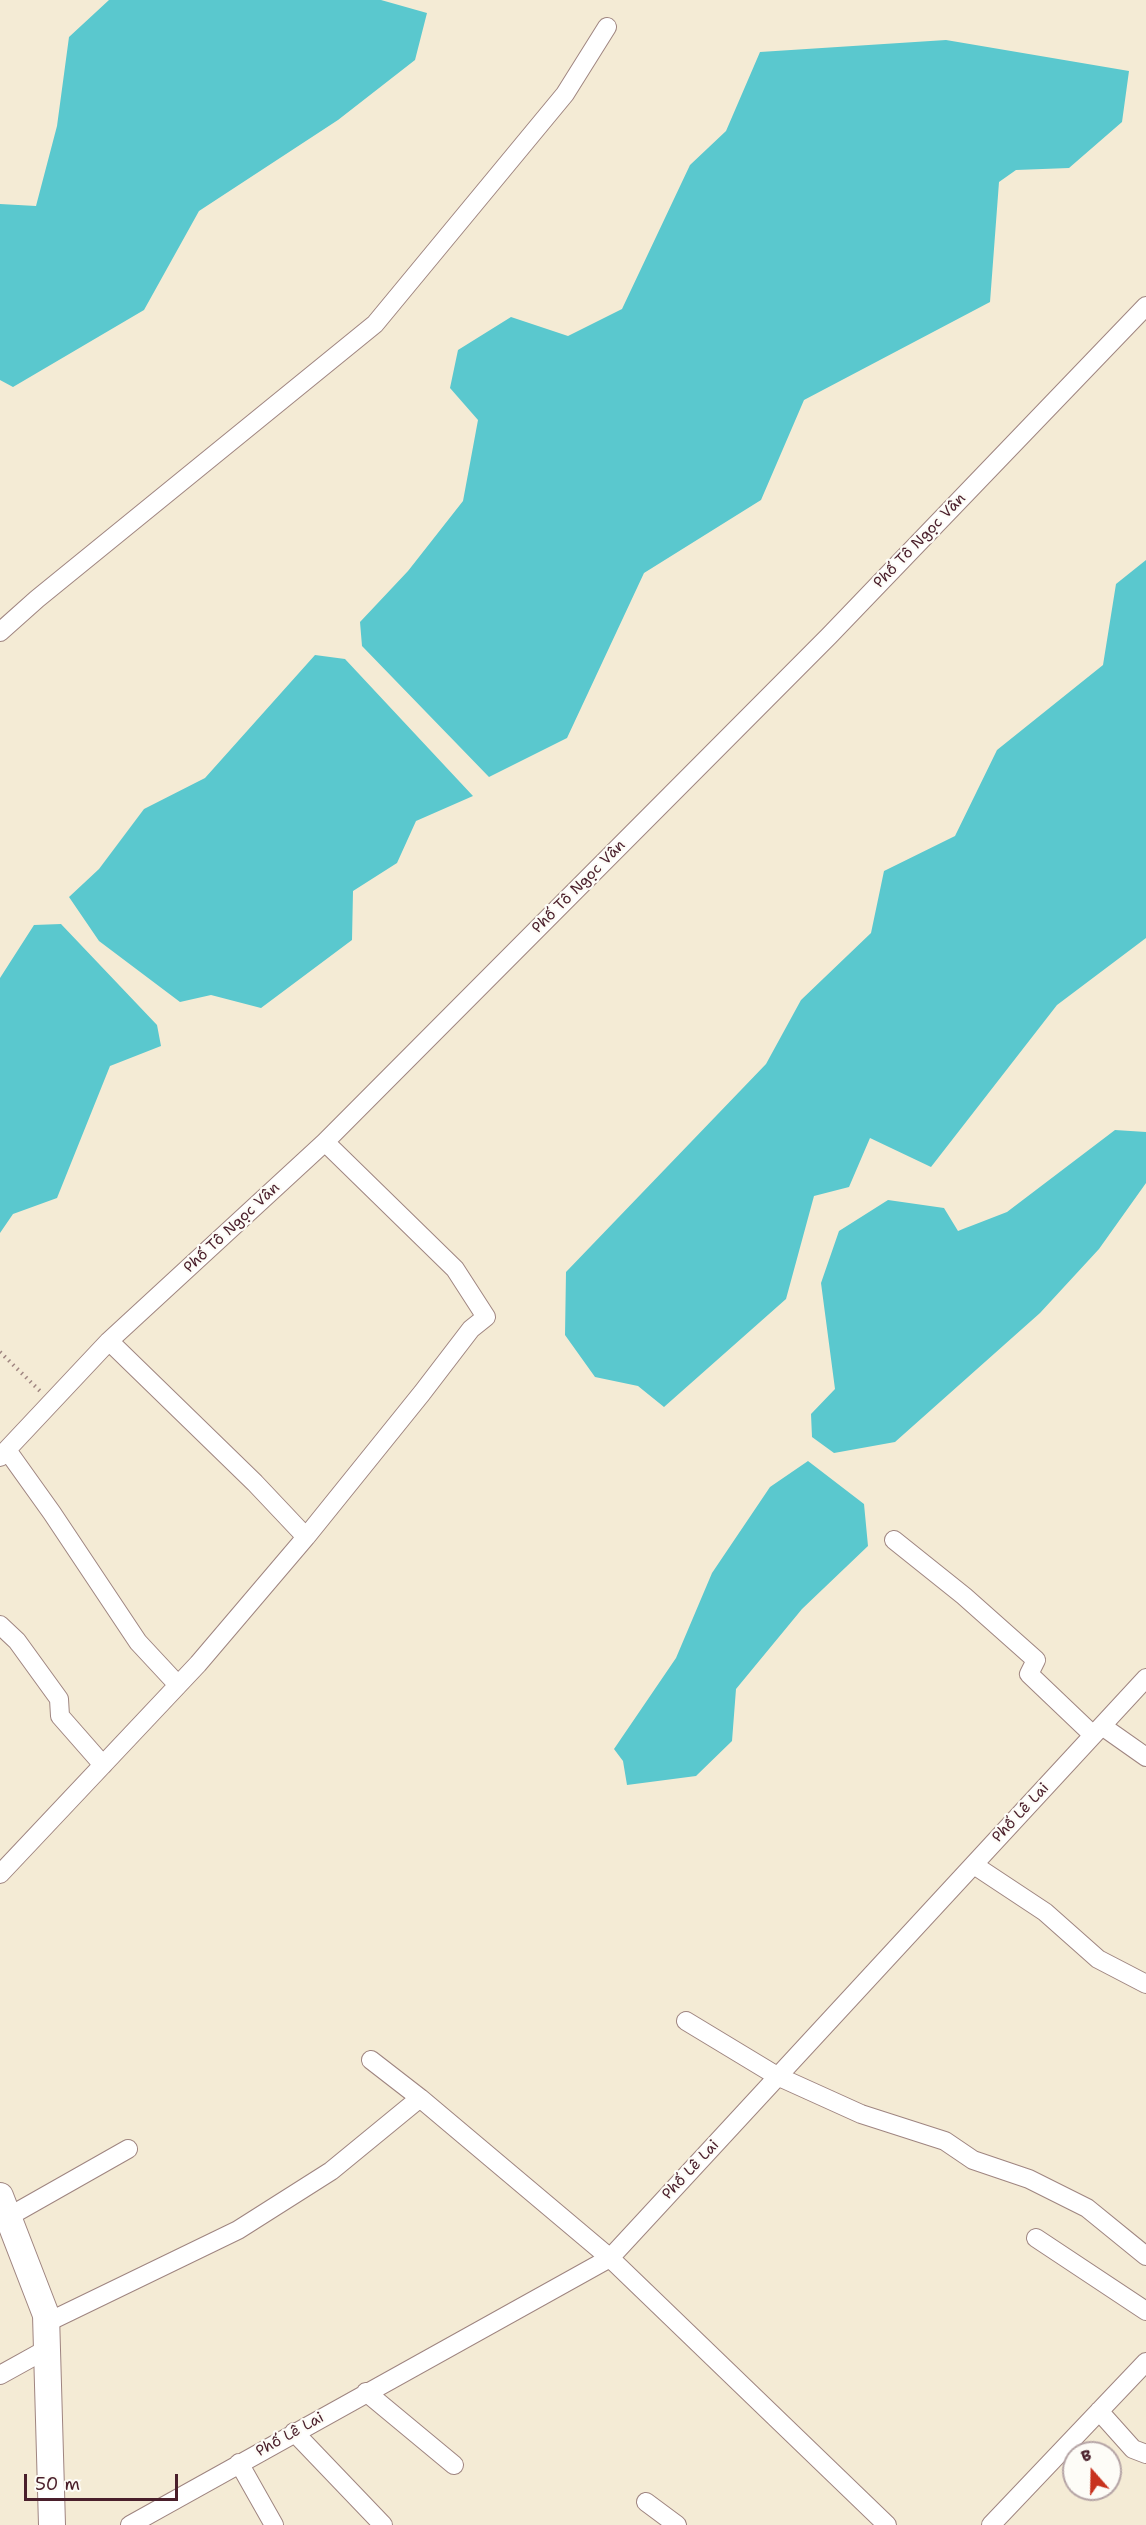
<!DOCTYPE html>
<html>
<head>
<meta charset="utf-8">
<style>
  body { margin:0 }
  #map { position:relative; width:1146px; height:2525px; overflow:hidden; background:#f4ebd5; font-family:"Shantell Sans",sans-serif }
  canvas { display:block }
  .north { position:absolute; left:1062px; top:2441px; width:60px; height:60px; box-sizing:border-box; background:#fdfcf7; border:2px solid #b5a4a5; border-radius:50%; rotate:340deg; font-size:16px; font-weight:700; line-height:24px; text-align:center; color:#4a1f2b }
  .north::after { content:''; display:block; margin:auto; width:21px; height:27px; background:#c8321e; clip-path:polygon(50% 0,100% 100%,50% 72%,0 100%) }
  .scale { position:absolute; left:24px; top:2474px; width:154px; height:27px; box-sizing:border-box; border:3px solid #4a1f2b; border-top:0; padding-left:8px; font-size:18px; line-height:21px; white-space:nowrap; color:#4a1f2b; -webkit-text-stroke:4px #fdfcf7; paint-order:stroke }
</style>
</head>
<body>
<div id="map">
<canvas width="1146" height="2525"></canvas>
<div class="north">B</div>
<div class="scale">50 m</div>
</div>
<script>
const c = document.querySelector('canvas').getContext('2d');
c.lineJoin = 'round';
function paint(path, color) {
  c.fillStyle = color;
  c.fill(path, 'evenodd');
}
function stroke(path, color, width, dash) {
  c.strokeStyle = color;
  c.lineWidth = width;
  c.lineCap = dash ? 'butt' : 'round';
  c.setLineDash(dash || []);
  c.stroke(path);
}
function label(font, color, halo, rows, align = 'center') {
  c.font = font + ' "Shantell Sans",sans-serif';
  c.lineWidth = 4.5;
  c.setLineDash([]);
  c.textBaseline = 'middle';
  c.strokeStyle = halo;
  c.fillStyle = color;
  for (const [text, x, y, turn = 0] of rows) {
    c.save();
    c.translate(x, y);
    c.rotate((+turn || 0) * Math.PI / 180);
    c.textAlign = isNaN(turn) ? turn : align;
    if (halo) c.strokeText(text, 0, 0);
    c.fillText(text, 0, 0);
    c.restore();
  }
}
const water = new Path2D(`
  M 109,0 L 381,0 L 427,13 L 415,60 L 338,120 L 199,211 L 144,310 L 13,387 L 0,380 L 0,204 L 36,206 L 57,126 L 69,37 Z
  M 946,40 L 1129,71 L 1122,122 L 1069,168 L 1016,170 L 999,182 L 990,302 L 804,400 L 761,500 L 644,573 L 567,738 L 489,777 L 362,646 L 360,622 L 408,571 L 463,501 L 478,420 L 450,388 L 458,350 L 511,317 L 568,336 L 622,309 L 690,165 L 726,131 L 760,52 Z
  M 1146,560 L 1146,938 L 1057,1005 L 931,1167 L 870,1138 L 849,1187 L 814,1196 L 786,1299 L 664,1407 L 638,1386 L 595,1377 L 565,1335 L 566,1272 L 766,1064 L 801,1000 L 871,933 L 884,871 L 955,836 L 997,750 L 1103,665 L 1116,584 Z
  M 315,655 L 345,659 L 473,796 L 416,821 L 397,863 L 353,891 L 352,940 L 261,1008 L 211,995 L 180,1002 L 99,941 L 69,897 L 99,869 L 144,809 L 205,778 Z
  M 61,924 L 157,1025 L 161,1046 L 110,1066 L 57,1198 L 13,1214 L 0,1233 L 0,978 L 34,925 Z
  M 1115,1130 L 1146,1132 L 1146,1183 L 1099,1249 L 1040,1313 L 895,1442 L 834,1453 L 812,1437 L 811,1414 L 835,1389 L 821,1283 L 839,1231 L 888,1200 L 944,1208 L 958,1231 L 1007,1212 Z
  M 808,1461 L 864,1504 L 868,1546 L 802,1609 L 736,1689 L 732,1741 L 696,1776 L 627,1785 L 623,1761 L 614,1749 L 676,1658 L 712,1573 L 770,1487 Z`);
const path = new Path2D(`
  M 0,1352 L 40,1391`);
const street = new Path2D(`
  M 0,632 L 37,599 L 375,324 L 565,94 L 607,27
  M 109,1341 L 255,1483 L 306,1537
  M 7,1450 L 52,1513 L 138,1642 L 178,1685
  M 0,1457 L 109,1341 L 325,1142 L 829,636 L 1146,306
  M 894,1540 L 964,1596 L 1036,1660 L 1029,1674 L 1093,1735
  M 0,1625 L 17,1641 L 59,1699 L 60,1716 L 103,1765
  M 1102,1726 L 1146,1757
  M 974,1865 L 1045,1912 L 1098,1959 L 1146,1984
  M 0,1874 L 198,1664 L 306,1537 L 422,1393 L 471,1329 L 486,1317 L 455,1269 L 325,1142
  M 686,2021 L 777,2076 L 861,2114 L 945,2141 L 973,2160 L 1029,2179 L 1087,2208 L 1146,2256
  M 371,2060 L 420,2098 L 610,2258 L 887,2525
  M 8,2217 L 128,2149
  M 1036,2238 L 1146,2311
  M 46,2323 L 238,2230 L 331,2171 L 420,2098
  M 0,2375 L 47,2349
  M 366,2392 L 454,2465
  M 1099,2411 L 1133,2449 L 1146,2454
  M 294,2432 L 383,2525
  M 239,2463 L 274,2525
  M 646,2502 L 677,2525
  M 130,2525 L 610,2258 L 1146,1678
  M 991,2525 L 1146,2362`);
const secondary = new Path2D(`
  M 0,2196 L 46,2315 L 52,2525`);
const streetNames = [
  ["Phố Tô Ngọc Vân",920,541,-46],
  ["Phố Tô Ngọc Vân",579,887,-45],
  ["Phố Tô Ngọc Vân",232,1228,-43],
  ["Phố Lê Lai",1021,1813,-47],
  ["Phố Lê Lai",691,2170,-47],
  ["Phố Lê Lai",290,2435,-29]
];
paint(water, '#5ac8ce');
stroke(street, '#9f8580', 20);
stroke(secondary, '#9f8580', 28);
stroke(path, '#9f8580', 4, [1.5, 4.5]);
stroke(street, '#fff', 18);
stroke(secondary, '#fff', 26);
label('15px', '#4a1f2b', '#fdfcf7', streetNames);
</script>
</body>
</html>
